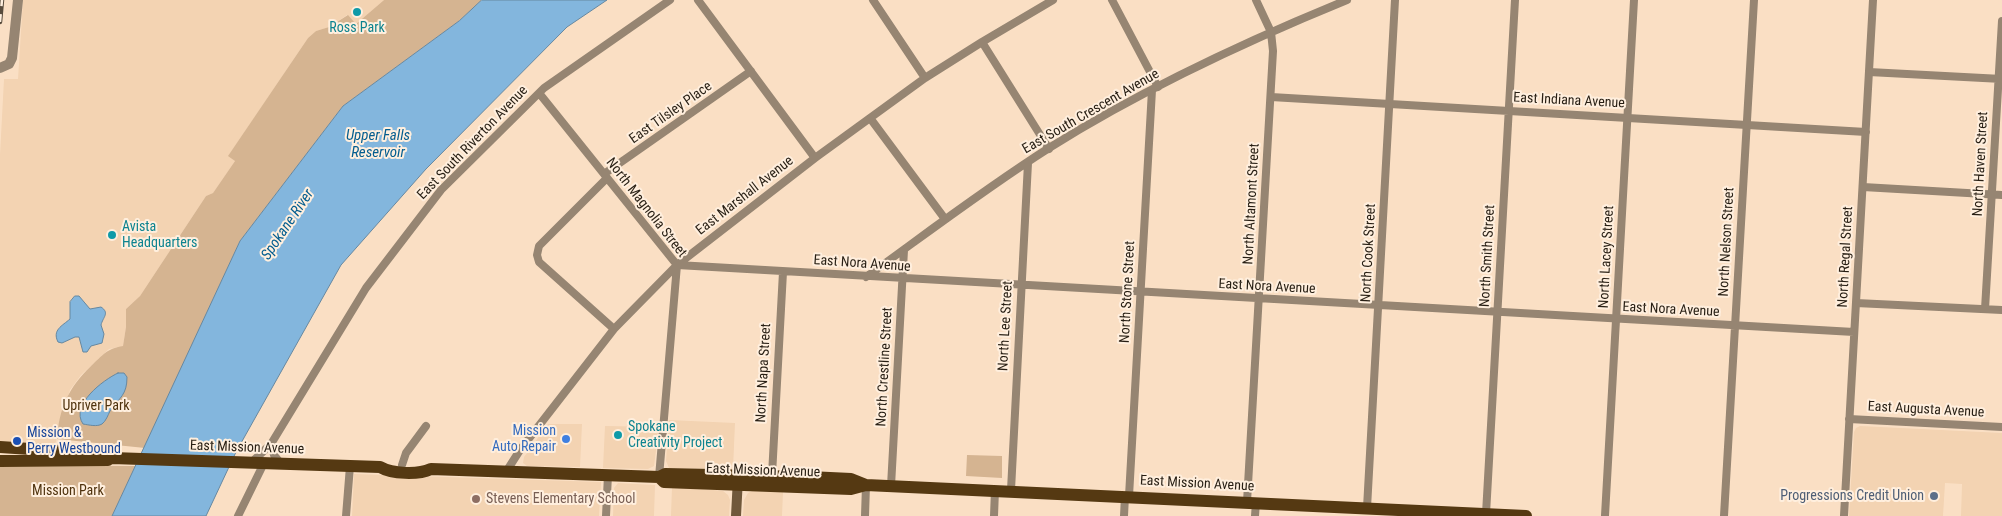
<!DOCTYPE html>
<html>
<head>
<meta charset="utf-8">
<style>
  body { margin:0 }
  canvas { display:block; background:#fadfc4 }
</style>
</head>
<body>
<canvas width="2002" height="516"></canvas>
<script>
const c = document.querySelector('canvas').getContext('2d');
c.lineJoin = 'round';
function paint(path, color) {
  c.fillStyle = color;
  c.fill(path, 'evenodd');
}
function stroke(path, color, width, dash) {
  c.strokeStyle = color;
  c.lineWidth = width;
  c.lineCap = dash ? 'butt' : 'round';
  c.setLineDash(dash || []);
  c.stroke(path);
}
function label(font, color, halo, rows, align = 'center') {
  c.font = font + ' "Roboto Condensed",sans-serif';
  c.lineWidth = 4;
  c.setLineDash([]);
  c.textBaseline = 'middle';
  c.strokeStyle = halo;
  c.fillStyle = color;
  for (const [text, x, y, turn = 0] of rows) {
    c.save();
    c.translate(x, y);
    c.rotate((+turn || 0) * Math.PI / 180);
    c.textAlign = isNaN(turn) ? turn : align;
    if (halo) c.strokeText(text, 0, 0);
    c.fillText(text, 0, 0);
    c.restore();
  }
}
const built = new Path2D(`
  M 23,0 L 384,0 L 356,24 L 347,15 L 329,27 L 316,31 L 308,38 L 229,155 L 235,161 L 213,193 L 206,196 L 140,296 L 126,309 L 126,327 L 123,346 L 109,349 L 81,375 L 70,390 L 58,427 L 56,442 L 53,445 L 0,443 L 0,155 L 4,79 L 18,79 Z
  M 669,420 L 735,423 L 733,469 L 669,468 L 666,461 Z
  M 548,424 L 582,424 L 580,467 L 527,466 L 523,463 L 524,457 Z
  M 605,426 L 659,427 L 654,466 L 648,469 L 603,468 Z
  M 1860,426 L 2002,433 L 2002,516 L 1961,516 L 1962,484 L 1945,483 L 1943,516 L 1849,516 L 1854,432 L 1856,428 Z
  M 354,474 L 601,482 L 599,516 L 352,516 Z
  M 618,483 L 655,485 L 654,516 L 613,516 L 614,488 Z
  M 672,486 L 723,491 L 728,495 L 730,500 L 729,516 L 671,516 Z
  M 752,491 L 783,492 L 782,516 L 743,516 L 744,500 L 748,493 Z`);
const green = new Path2D(`
  M 384,0 L 482,0 L 459,21 L 343,106 L 240,241 L 145,448 L 57,439 C 59,408 69,387 91,366 C 103,355 106,349 123,346 L 126,327 L 126,309 L 140,296 L 206,196 L 213,193 L 235,161 L 228,156 L 308,38 L 316,31 L 329,27 L 348,15 L 356,24 Z
  M 967,455 L 1002,456 L 1002,478 L 966,476 Z
  M 0,465 L 136,466 L 112,516 L 0,516 Z`);
const water = new Path2D(`
  M 482,0 L 607,0 L 567,27 L 426,169 L 341,265 L 236,452 L 206,516 L 112,516 L 240,241 L 343,106 L 459,21 Z
  M 75,296 L 79,296 L 90,309 L 101,307 C 110,313 103,317 101,325 L 104,334 L 102,343 L 91,346 L 87,352 L 83,352 L 79,337 L 75,337 L 62,343 L 58,342 C 52,330 62,326 70,319 L 70,302 Z
  M 118,373 L 124,373 L 127,377 C 127,395 120,397 110,411 C 108,415 106,421 102,424 C 97,427 89,425 83,424 C 70,405 103,380 118,373 Z`);
const minor = new Path2D(`
  M 698,0 L 815,158
  M 873,0 L 925,78
  M 1112,0 L 1158,87
  M 982,42 L 1049,149
  M 1869,72 L 2002,79
  M 539,93 L 677,265 L 659,477
  M 1271,97 L 1866,132
  M 870,118 L 945,219
  M 604,174 L 751,71
  M 607,178 L 539,246 L 537,255 L 539,262 L 614,329
  M 1863,187 L 2002,195
  M 677,265 L 1854,332
  M 866,277 C 927,233 986,188 1049,148 C 1143,89 1244,42 1347,0
  M 1856,303 L 2002,310
  M 1985,309 L 2002,21
  M 1849,419 L 2002,427
  M 271,444 L 274,455 L 281,464
  M 251,463 L 271,444 L 366,288 L 441,190 L 544,88 L 670,0
  M 402,465 L 406,453 L 426,426
  M 506,472 L 520,450 L 614,329 L 677,265 L 815,158 L 925,78 L 982,42 L 1053,0
  M 772,475 L 783,272
  M 891,486 L 904,250
  M 1011,490 L 1028,163
  M 1129,496 L 1152,90
  M 1247,502 L 1273,51 L 1271,32 L 1256,0
  M 1367,508 L 1395,0
  M 1486,514 L 1515,0
  M 238,516 L 264,463
  M 346,516 L 350,466
  M 606,516 L 608,475
  M 865,516 L 866,485
  M 994,516 L 995,490
  M 1124,516 L 1125,496
  M 1255,516 L 1256,502
  M 1605,516 L 1634,0
  M 1724,516 L 1754,0
  M 1844,516 L 1873,0`);
const tertiary = new Path2D(`
  M 0,68 L 9,64 L 12,58 L 18,0`);
const secondary = new Path2D(`
  M 736,516 L 738,478`);
const primary = new Path2D(`
  M 0,447 L 105,454 L 112,458 L 380,467 C 392,474 418,475 431,469 L 659,477 L 665,474 L 809,477 L 851,479 L 866,485 L 1526,516
  M 0,461 L 108,460
  M 659,477 L 664,482 L 851,489 L 866,485`);
const rail = new Path2D(`
  M 0,22 L 2,0`);
const markers = [
  [357,12,5,"#0f9aa8"],
  [112,235,5,"#0f9aa8"],
  [618,435,5,"#0f9aa8"],
  [566,439,5,"#3f7fe0"],
  [17,441,5,"#1a4fb4"],
  [1934,496,5,"#5c6f8a"],
  [476,499,5,"#8d6e63"]
];
const cultureNames = [
  ["Ross Park",357,28,"center"],
  ["Avista",122,227],
  ["Headquarters",122,243],
  ["Spokane",628,427],
  ["Creativity Project",628,443]
];
const streetNames = [
  ["East Indiana Avenue",1569,101,3],
  ["East South Crescent Avenue",1091,112,-30],
  ["East Tilsley Place",671,113,-35],
  ["East South Riverton Avenue",473,143,-46],
  ["North Haven Street",1981,164,-87],
  ["East Marshall Avenue",745,196,-38],
  ["North Altamont Street",1252,204,-87],
  ["North Magnolia Street",646,208,52],
  ["North Nelson Street",1727,242,-87],
  ["North Cook Street",1369,253,-87],
  ["North Smith Street",1488,256,-87],
  ["North Lacey Street",1607,257,-87],
  ["North Regal Street",1846,257,-87],
  ["East Nora Avenue",862,264,4],
  ["East Nora Avenue",1267,287,3],
  ["North Stone Street",1128,292,-87],
  ["East Nora Avenue",1671,310,3],
  ["North Lee Street",1006,326,-87],
  ["North Crestline Street",885,367,-87],
  ["North Napa Street",764,373,-87],
  ["East Augusta Avenue",1926,410,3],
  ["East Mission Avenue",247,448,2],
  ["East Mission Avenue",763,471,2],
  ["East Mission Avenue",1197,484,3]
];
const parkNames = [
  ["Upriver Park",96,406],
  ["Mission Park",68,491]
];
const shopNames = [
  ["Mission",556,431],
  ["Auto Repair",556,447]
];
const transitNames = [
  ["Mission &",27,433],
  ["Perry Westbound",27,449]
];
const serviceNames = [
  ["Progressions Credit Union",1924,496]
];
const educationNames = [
  ["Stevens Elementary School",486,499]
];
const waterNames = [
  ["Upper Falls",378,136],
  ["Reservoir",378,153],
  ["Spokane River",288,225,-56]
];
paint(built, '#f3d3b2');
paint(green, '#d5b491');
paint(water, '#83b6dd');
stroke(water, '#6788a0', 1);
stroke(minor, '#968572', 8);
stroke(tertiary, '#968572', 10);
stroke(secondary, '#70583b', 10);
stroke(primary, '#553912', 12);
stroke(rail, '#594c3d', 4.5);
stroke(rail, '#ffefde', 2.5, [8]);
for (const [x, y, r, color] of markers) {
  const dot = new Path2D();
  dot.arc(x, y, r, 0, 2 * Math.PI);
  c.fillStyle = color;
  c.fill(dot);
  stroke(dot, '#ffefde', 2);
}
label('14px', '#0d838f', '#ffefde', cultureNames, 'left');
label('14px', '#271e13', '#ffefde', streetNames);
label('14px', '#4f320d', '#ffefde', parkNames);
label('14px', '#366cbe', '#ffefde', shopNames, 'right');
label('14px', '#164399', '#ffefde', transitNames, 'left');
label('14px', '#4e5e75', '#ffefde', serviceNames, 'right');
label('14px', '#785e54', '#ffefde', educationNames, 'left');
label('italic 15px', '#045d8f', '#ffefde', waterNames);
</script>
</body>
</html>
